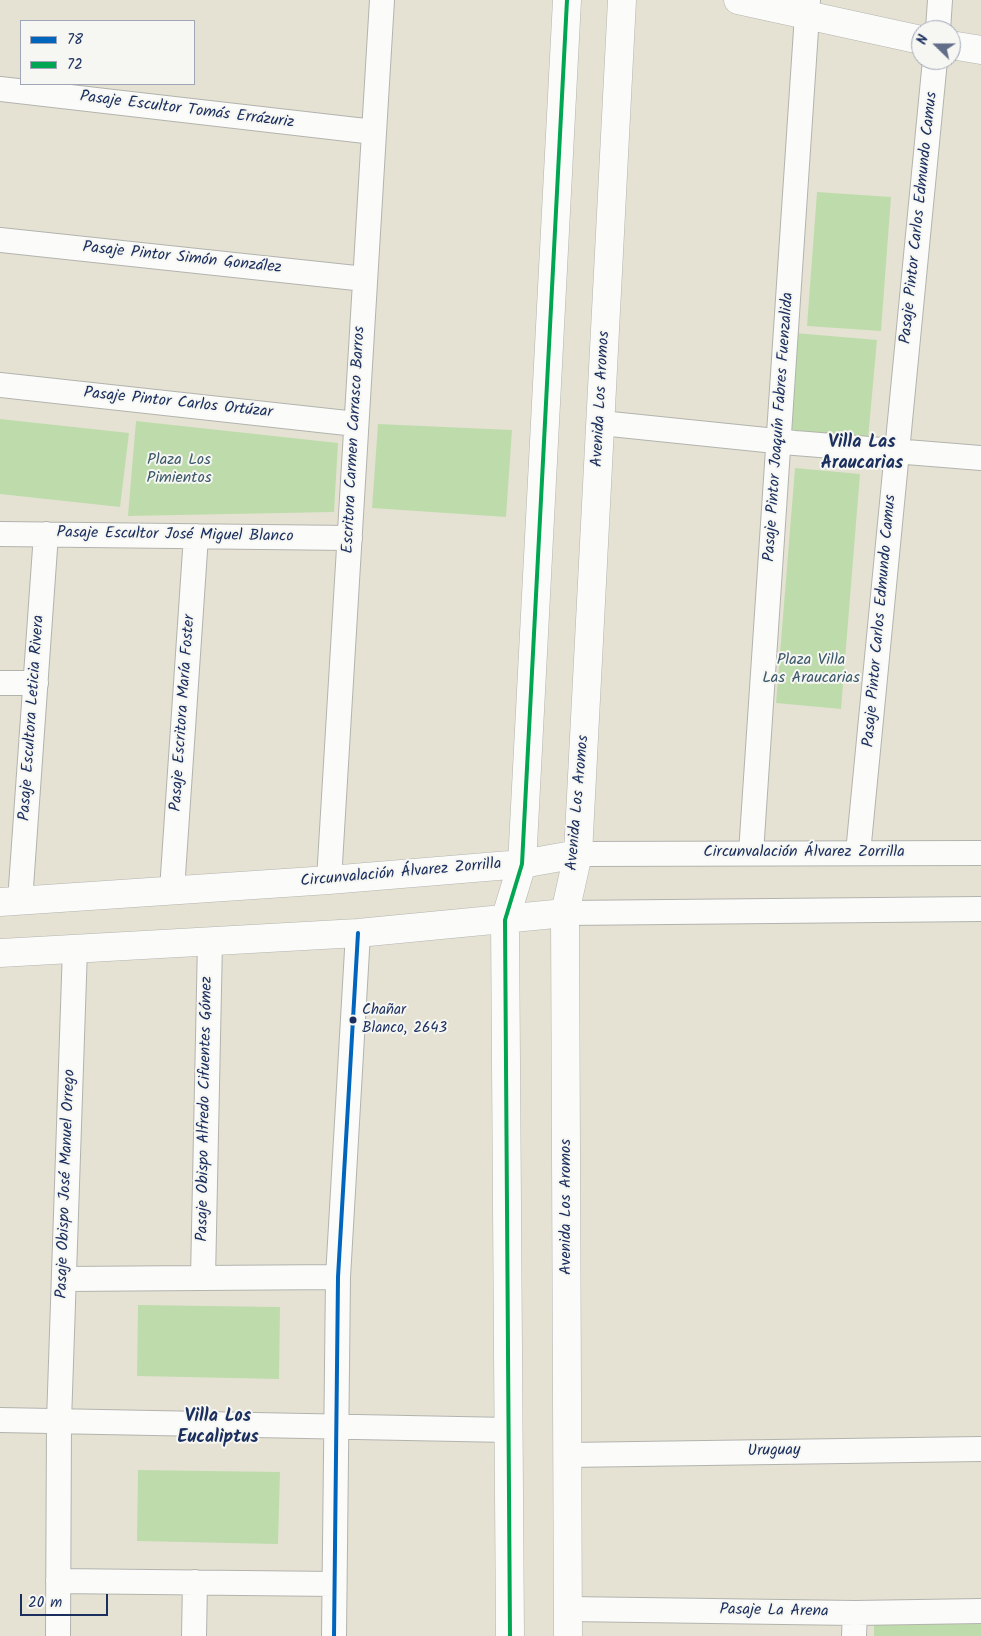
<!DOCTYPE html>
<html>
<head>
<meta charset="utf-8">
<style>
  body { margin:0 }
  #map { position:relative; width:981px; height:1636px; overflow:hidden; background:#e5e2d4; font-family:Kalam,sans-serif }
  canvas { display:block }
  .legend { position:absolute; left:20px; top:20px; width:175px; height:65px; box-sizing:border-box; background:#f6f6f2; border:1px solid #9ea6b7; margin:0; padding:6px 9px; list-style:none; font-size:15px; color:#1b2f5e }
  .legend li { display:flex; align-items:center; gap:10px; height:25px }
  .legend b { width:25px; border:1px solid #9ea6b7 }
  .north { position:absolute; left:911px; top:20px; width:50px; height:50px; box-sizing:border-box; background:#f6f6f2; border:1px solid #9ea6b7; border-radius:50%; rotate:292deg; font-size:14px; font-weight:700; line-height:20px; text-align:center; color:#1b2f5e }
  .north::after { content:''; display:block; margin:auto; width:18px; height:22px; background:#626e87; clip-path:polygon(50% 0,100% 100%,50% 72%,0 100%) }
  .scale { position:absolute; left:20px; top:1594px; width:88px; height:22px; box-sizing:border-box; border:2px solid #1b2f5e; border-top:0; padding-left:6px; font-size:15px; line-height:18px; white-space:nowrap; color:#1b2f5e; -webkit-text-stroke:4px #f6f6f2; paint-order:stroke }
</style>
</head>
<body>
<div id="map">
<canvas width="981" height="1636"></canvas>
<ul class="legend">
<li><b style="height:6px;background:#0065bd"></b>78</li>
<li><b style="height:6px;background:#00a651"></b>72</li>
</ul>
<div class="north">N</div>
<div class="scale">20 m</div>
</div>
<script>
const c = document.querySelector('canvas').getContext('2d');
c.lineJoin = 'round';
function paint(path, color) {
  c.fillStyle = color;
  c.fill(path, 'evenodd');
}
function stroke(path, color, width, dash) {
  c.strokeStyle = color;
  c.lineWidth = width;
  c.lineCap = dash ? 'butt' : 'round';
  c.setLineDash(dash || []);
  c.stroke(path);
}
function label(font, color, halo, rows, align = 'center') {
  c.font = font + ' Kalam,sans-serif';
  c.lineWidth = 4;
  c.setLineDash([]);
  c.textBaseline = 'middle';
  c.strokeStyle = halo;
  c.fillStyle = color;
  for (const [text, x, y, turn = 0] of rows) {
    c.save();
    c.translate(x, y);
    c.rotate((+turn || 0) * Math.PI / 180);
    c.textAlign = isNaN(turn) ? turn : align;
    if (halo) c.strokeText(text, 0, 0);
    c.fillText(text, 0, 0);
    c.restore();
  }
}
const green = new Path2D(`
  M 817,192 L 891,197 L 881,331 L 807,326 Z
  M 795,333 L 877,340 L 868,439 L 785,431 Z
  M 0,419 L 129,433 L 120,507 L 0,494 Z
  M 136,421 L 338,443 L 334,512 L 128,516 Z
  M 378,424 L 512,430 L 506,517 L 372,508 Z
  M 795,468 L 860,474 L 841,709 L 776,703 Z
  M 138,1305 L 280,1307 L 279,1379 L 137,1376 Z
  M 138,1470 L 280,1472 L 278,1544 L 137,1541 Z
  M 874,1619 L 981,1619 L 981,1636 L 874,1636 Z`);
const street = new Path2D(`
  M 938,30 L 940,0
  M 0,89 L 374,132
  M 0,240 L 365,279
  M 0,385 L 356,424
  M 601,423 L 795,443 L 981,458
  M 0,534 L 350,538
  M 0,683 L 36,683
  M 751,853 L 808,0
  M 858,853 L 935,60
  M 578,854 L 981,853
  M 329,880 L 382,0
  M 172,890 L 196,536
  M 20,901 L 46,534
  M 565,913 L 981,909
  M 203,1278 L 210,941
  M 64,1279 L 338,1277
  M 0,1420 L 509,1430
  M 568,1455 L 981,1449
  M 58,1581 L 334,1584
  M 568,1609 L 855,1613 L 981,1611
  M 58,1636 L 59,1421 L 75,948
  M 194,1636 L 195,1582
  M 334,1636 L 338,1277 L 358,933
  M 854,1636 L 855,1613`);
const secondary = new Path2D(`
  M 738,0 L 921,40
  M 951,45 L 981,50
  M 0,902 L 329,880 L 522,864 L 578,854
  M 0,953 L 358,933 L 565,913
  M 510,1636 L 505,920 L 522,864 L 567,0
  M 568,1636 L 565,913 L 578,854 L 622,0`);
const bus1 = new Path2D(`
  M 334,1636 L 338,1277 L 358,933`);
const bus2 = new Path2D(`
  M 510,1636 L 505,920 L 522,864 L 567,0`);
const markers = [
  [353,1020,4.5,"#1b2f5e"]
];
const busNames = [
  ["Chañar",362,1011],
  ["Blanco, 2643",362,1029]
];
const streetNames = [
  ["Pasaje Escultor Tomás Errázuriz",187,111,7],
  ["Pasaje Pintor Carlos Edmundo Camus",920,218,-84],
  ["Pasaje Pintor Simón González",182,259,6],
  ["Avenida Los Aromos",602,399,-87],
  ["Pasaje Pintor Carlos Ortúzar",178,404,6],
  ["Pasaje Pintor Joaquín Fabres Fuenzalida",780,427,-86],
  ["Escritora Carmen Carrasco Barros",355,440,-87],
  ["Pasaje Escultor José Miguel Blanco",175,536,1],
  ["Pasaje Pintor Carlos Edmundo Camus",881,621,-85],
  ["Pasaje Escritora María Foster",184,713,-86],
  ["Pasaje Escultora Leticia Rivera",33,718,-86],
  ["Avenida Los Aromos",579,803,-85],
  ["Circunvalación Álvarez Zorrilla",804,853],
  ["Circunvalación Álvarez Zorrilla",401,874,-5],
  ["Pasaje Obispo Alfredo Cifuentes Gómez",206,1109,-89],
  ["Pasaje Obispo José Manuel Orrego",67,1184,-88],
  ["Avenida Los Aromos",567,1207,-90],
  ["Uruguay",774,1452,-1],
  ["Pasaje La Arena",774,1612,1]
];
const parkNames = [
  ["Plaza Los",179,461],
  ["Pimientos",179,479],
  ["Plaza Villa",811,661],
  ["Las Araucarias",811,679]
];
const neighbourhoodNames = [
  ["Villa Las",862,444],
  ["Araucarias",862,465],
  ["Villa Los",218,1418],
  ["Eucaliptus",218,1439]
];
paint(green, '#bedcab');
stroke(street, '#b3b3ae', 26);
stroke(secondary, '#b3b3ae', 29);
stroke(street, '#fbfbf9', 24);
stroke(secondary, '#fbfbf9', 28);
stroke(bus1, '#0065bd', 4);
stroke(bus2, '#00a651', 4);
for (const [x, y, r, color] of markers) {
  const dot = new Path2D();
  dot.arc(x, y, r, 0, 2 * Math.PI);
  c.fillStyle = color;
  c.fill(dot);
  stroke(dot, '#f6f6f2', 2);
}
label('15px', '#1b2f5e', '#f6f6f2', busNames, 'left');
label('16px', '#1b2f5e', '#f6f6f2', streetNames);
label('16px', '#3c5969', '#f6f6f2', parkNames);
label('bold 18px', '#1b2f5e', '#f6f6f2', neighbourhoodNames);
</script>
</body>
</html>
